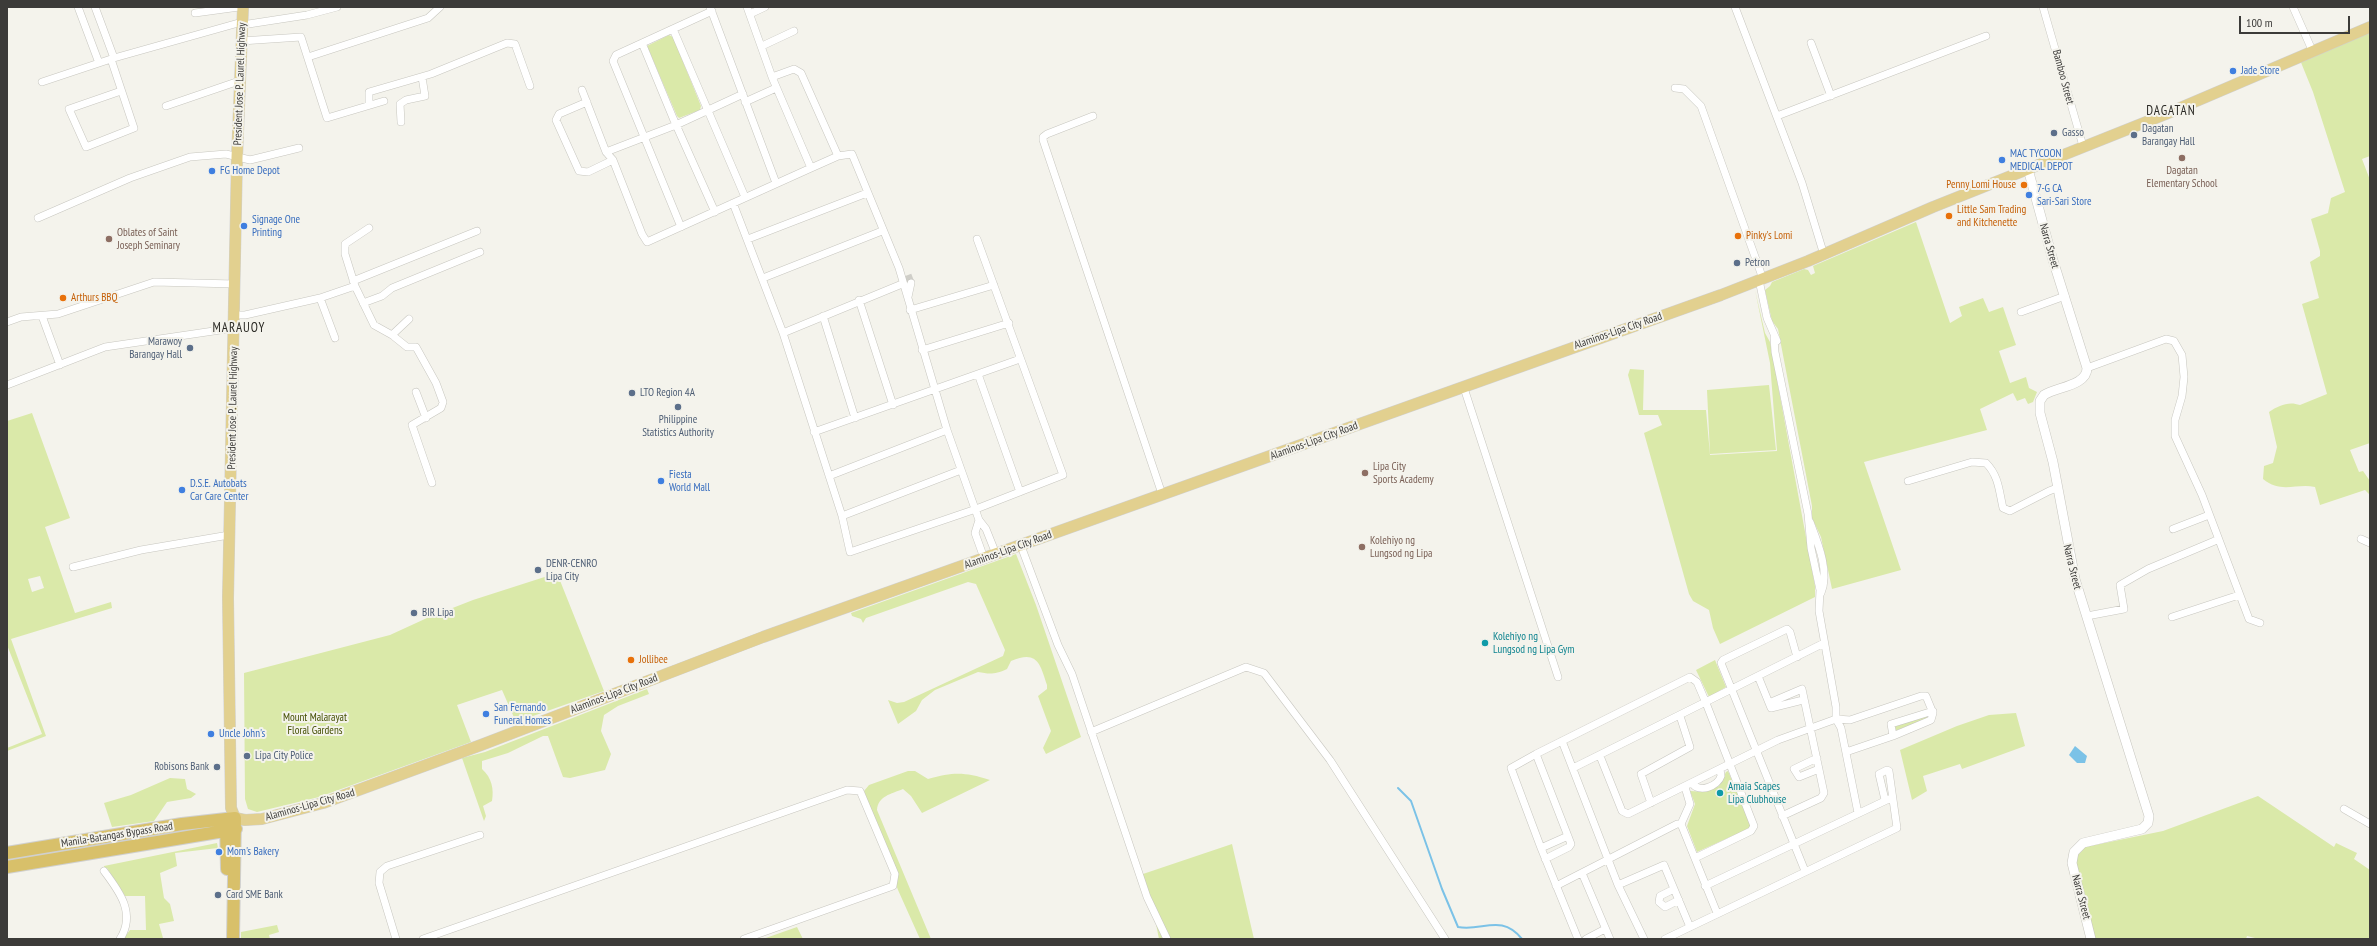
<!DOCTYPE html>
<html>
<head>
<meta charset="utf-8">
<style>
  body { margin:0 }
  #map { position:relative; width:2377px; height:946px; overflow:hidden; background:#f4f3ec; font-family:"PT Sans Narrow",sans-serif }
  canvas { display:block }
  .frame { position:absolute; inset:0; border:8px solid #3c3b39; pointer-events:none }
  .scale { position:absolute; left:2239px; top:16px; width:111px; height:18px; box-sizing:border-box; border:2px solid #3c3b39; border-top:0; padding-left:5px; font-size:12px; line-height:14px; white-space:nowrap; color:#3c3b39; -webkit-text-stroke:3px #f4f3ec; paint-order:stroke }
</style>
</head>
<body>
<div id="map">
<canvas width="2377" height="946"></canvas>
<div class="frame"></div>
<div class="scale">100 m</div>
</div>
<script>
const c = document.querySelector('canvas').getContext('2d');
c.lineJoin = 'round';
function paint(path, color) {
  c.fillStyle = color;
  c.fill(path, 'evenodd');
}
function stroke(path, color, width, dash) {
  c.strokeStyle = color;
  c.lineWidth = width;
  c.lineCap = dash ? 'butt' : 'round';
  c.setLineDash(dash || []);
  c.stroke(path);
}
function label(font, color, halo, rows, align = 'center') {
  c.font = font + ' "PT Sans Narrow",sans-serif';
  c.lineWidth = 4;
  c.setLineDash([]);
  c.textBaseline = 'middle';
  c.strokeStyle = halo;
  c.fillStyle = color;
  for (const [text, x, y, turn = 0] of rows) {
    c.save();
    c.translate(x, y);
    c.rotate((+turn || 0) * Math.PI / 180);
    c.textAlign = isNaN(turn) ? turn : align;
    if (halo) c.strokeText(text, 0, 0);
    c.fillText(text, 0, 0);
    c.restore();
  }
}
const green = new Path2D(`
  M 2370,32 L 2370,156 L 2362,159 L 2370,180 L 2370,443 L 2350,450 L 2359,472 L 2363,471 L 2370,481 L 2370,495 L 2365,490 L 2320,505 L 2315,487 C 2296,483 2281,494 2263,479 L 2264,466 L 2273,463 L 2277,447 L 2269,412 C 2279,405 2289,401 2300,405 L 2327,394 L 2302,304 L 2319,298 L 2310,262 L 2320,256 L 2320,251 L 2311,219 L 2328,213 L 2331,198 L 2345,192 L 2313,92 L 2300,60 Z
  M 669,35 L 673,37 L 701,106 L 700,110 L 679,118 L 677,116 L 647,46 Z
  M 1916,222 L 1950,323 L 1962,316 L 1959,307 L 1983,298 L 1989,312 L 2003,307 L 2016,345 L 1999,351 L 2010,383 L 2026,377 L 2029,388 L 2037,392 L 2033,402 L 2028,404 L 2025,398 L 2017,401 L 2013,393 L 1980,409 L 1987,430 L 1864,462 L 1901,570 L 1832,589 L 1821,537 L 1812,518 L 1812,506 L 1778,329 L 1772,321 L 1765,290 L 1770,286 L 1772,282 L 1804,269 L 1808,270 L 1811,275 L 1815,273 L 1813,266 Z
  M 1755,290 L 1765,333 L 1770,342 L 1815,586 L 1815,597 L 1720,644 L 1713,628 L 1709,610 L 1693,601 L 1689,594 L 1644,433 L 1662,425 L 1658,415 L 1639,415 L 1628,375 L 1630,369 L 1644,370 L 1643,410 L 1706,410 L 1710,455 L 1777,451 L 1770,363 Z
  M 1769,385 L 1776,450 L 1710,454 L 1707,390 Z
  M 32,413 L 70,518 L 45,527 L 75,613 L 111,602 L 112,608 L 11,639 L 46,736 L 7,751 L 7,748 L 42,734 L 7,645 L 7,421 ZM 40,576 L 44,588 L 32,592 L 28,579 Z
  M 1016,554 L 1036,605 L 1081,737 L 1046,754 L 1043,748 L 1051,731 L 1038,696 L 1047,689 L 1047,685 C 1040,663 1037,650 1011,661 L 1007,669 C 994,675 989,674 978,672 L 935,690 L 922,700 L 916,711 L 898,724 L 888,700 L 897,703 L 904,702 L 1003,656 L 1005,650 L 976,584 L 968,582 L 866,618 L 863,623 L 861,619 L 852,616 L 851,613 Z
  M 557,573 L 604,691 L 516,722 L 502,690 L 457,705 L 471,742 L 319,797 L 257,812 L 248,809 L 245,799 L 244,673 L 390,635 L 427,618 L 473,600 Z
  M 1715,660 L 1726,687 L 1709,697 L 1696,670 Z
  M 647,689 L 649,694 L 618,706 L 604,715 L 601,731 L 611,754 L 605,770 L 570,778 L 563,777 L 548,736 L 543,736 L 508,753 L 482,761 L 482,769 C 492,778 494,789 492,801 L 483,806 L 486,816 L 484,821 L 462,758 L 485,752 Z
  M 2016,713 L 2025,746 L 1962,769 L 1960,764 L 1923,776 L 1927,791 L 1912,800 L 1900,750 L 1957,726 L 1989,715 Z
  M 1928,716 L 1926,719 L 1895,731 L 1893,726 Z
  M 908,771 L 915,771 L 928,779 C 954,772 964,772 990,780 L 922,813 L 911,796 L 903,789 C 891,794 878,796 877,810 L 931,939 L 920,939 L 898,890 L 864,791 L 869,785 Z
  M 1728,771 L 1751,825 L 1750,828 L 1697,852 L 1687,826 L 1695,804 L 1690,791 L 1706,792 L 1719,786 L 1726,772 Z
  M 170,778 L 185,779 L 187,789 L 196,794 L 191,798 L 167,802 L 154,821 L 112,827 L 104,803 L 131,795 Z
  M 2258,796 L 2334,847 L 2336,843 L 2357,853 L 2354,859 L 2370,870 L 2370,939 L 2259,939 L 2247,936 L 2246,939 L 2095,939 L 2076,862 L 2078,855 L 2085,847 L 2163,831 Z
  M 217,843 L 218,848 L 175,853 L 177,866 L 160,873 L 164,898 L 170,904 L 174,921 L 159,924 L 163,938 L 123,939 L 130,930 L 146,930 L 145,896 L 125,896 L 107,868 L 104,870 L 104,866 Z
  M 1232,844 L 1254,939 L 1159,939 L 1153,909 L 1140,875 Z
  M 277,925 L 279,932 L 269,935 L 270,939 L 241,939 L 241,932 Z
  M 797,927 L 803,939 L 762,939 L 763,939 Z`);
const water = new Path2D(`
  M 2075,746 L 2087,756 L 2085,763 L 2077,763 L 2069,755 Z`);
const stream = new Path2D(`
  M 1398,788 L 1411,801 L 1442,889 L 1458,927 C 1482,932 1501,913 1522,939`);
const minorTunnel = new Path2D(`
  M 908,275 L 911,283`);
const minor = new Path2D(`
  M 78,7 L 99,63
  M 95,7 L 114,58
  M 710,7 L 776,183
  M 747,7 L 772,77 L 811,168
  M 1735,7 L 1802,183 L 1824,255
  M 2043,7 L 2083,146
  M 2293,7 L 2312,50
  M 195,13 L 239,7
  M 750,14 L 765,7
  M 242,25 L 307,15 L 337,7
  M 673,29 L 745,197
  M 241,41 L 301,37 L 327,118 L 384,101
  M 642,43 L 673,118 L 715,212
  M 1811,43 L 1831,96
  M 762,46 L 794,31
  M 308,57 L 428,18 L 440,7
  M 111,59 L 134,128 L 86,147 L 69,109 L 121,91
  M 772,77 L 794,69 L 801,73 L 838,156
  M 42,82 L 114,58 L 242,22
  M 1675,88 L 1684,89 L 1701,106 L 1763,279
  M 582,90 L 606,152 L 613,160 L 642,234 L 647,242 L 811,168 L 838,156 L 852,154 L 899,268 L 947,430 L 979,520 L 986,529 L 996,554
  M 587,102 L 559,114 L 556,120 L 579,171 L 588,172 L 613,160
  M 745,102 L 776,88
  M 369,105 L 369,92 L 431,74 L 507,43 L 515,44 L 530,86
  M 166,106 L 239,81
  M 1093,116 L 1047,134 L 1043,137 L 1043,140 L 1162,494
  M 1777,116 L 1986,36
  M 401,122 L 400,104 L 406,100 L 425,96 L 422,77
  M 606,152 L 676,125 L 743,94
  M 733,203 L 783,333 L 842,516 L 850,552 L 976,509 L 1063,475 L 977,239
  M 38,218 L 130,178 L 190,157 L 226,154 L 250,160 L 299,148
  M 681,227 L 613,61 L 616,55 L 712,11
  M 369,228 L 345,244 L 345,254 L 355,286 L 374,325 L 392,335 L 407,347 L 416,347 L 436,383 L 443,402 L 441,408 L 412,425 L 432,483
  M 748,239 L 867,193
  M 763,278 L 882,231
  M 1759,280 L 1767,318 L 1777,341
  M 353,281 L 477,231
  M 908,297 L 911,283
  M 320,298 L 335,338
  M 859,300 L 893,405
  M 363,303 L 382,296 L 392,288 L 480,252
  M 910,310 L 994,285
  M 2021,312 L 2065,296
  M 235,315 L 245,315 L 320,298 L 355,286
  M 42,316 L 60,365
  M 823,316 L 855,418
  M 7,322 L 21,317 L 58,314 L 154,282 L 235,284
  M 783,333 L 902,284
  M 392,335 L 409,319
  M 1774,337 L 1775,352 L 1808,514 L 1811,548 L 1820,590 L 1819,611 L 1836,707 L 1836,719 L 1841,728 L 1858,813
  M 922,350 L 1009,323
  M 2087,368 L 2166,339 L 2174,341 L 2182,355 L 2184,377 L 2182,396 L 2175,420 L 2175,436 L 2202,495 L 2249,619 L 2260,623
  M 978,374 L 1020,492
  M 7,385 L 105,347 L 234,328
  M 1464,388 L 1558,677
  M 416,392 L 426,418
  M 814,432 L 1020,359
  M 829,476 L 947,430
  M 1908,481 L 1972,462 L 1986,463 C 1999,476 1999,491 2003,508 L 2010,511 L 2049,491 L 2057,488
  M 842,516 L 961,470
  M 979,520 L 975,533 L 984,558
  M 1810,522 C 1818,543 1830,572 1821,593
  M 2173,529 L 2209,515
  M 2361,539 L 2370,543
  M 1021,546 L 1058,645 L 1072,674 L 1147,897 L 1167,939
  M 73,567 L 141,550 L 229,535
  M 2087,616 L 2124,609 L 2120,585 L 2148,569 L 2217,540
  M 2172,617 L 2239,595
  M 1797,657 L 1790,632 L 1787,629 L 1723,660 L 1721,663 L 1805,871
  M 1758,676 L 1771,708 L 1803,700
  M 1769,703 L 1802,689 L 1824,793 L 1821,798 L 1782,816
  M 1091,732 L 1246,667 L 1264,673 L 1330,760 L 1445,939
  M 1893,736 L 1891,724 L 1933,711
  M 1562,741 L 1618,885 L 1644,939
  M 1536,754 L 1571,844 L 1569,847 L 1545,859
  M 1600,756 L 1622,811 L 1628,814 L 1778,740 L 1836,719 L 1850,720 L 1921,696 L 1926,696 L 1933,713 L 1931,720 L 1893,736 L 1846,752
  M 1817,758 L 1794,769 L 1799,777 L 1819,769
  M 1573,768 L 1824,643
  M 1692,783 C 1699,794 1718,786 1721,776 L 1720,769
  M 1651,803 L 1641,774 L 1690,747 L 1680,716
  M 2344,809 L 2370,824
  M 1681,824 L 1717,913
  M 1541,848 L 1568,836
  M 104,871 C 120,892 136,914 120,939
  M 1582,873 L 1610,939
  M 1618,885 L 1664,865 L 1690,927
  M 1556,886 L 1677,824 L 1681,824 L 1690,804 L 1685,787
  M 1705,886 L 1889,799
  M 1674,889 L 1660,896 L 1659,902 L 1665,907 L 1679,900
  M 396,939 L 379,883 L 380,872 L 387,866 L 480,835
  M 423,939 L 847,790 L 860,791 L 895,874 L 893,886 L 744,939
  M 1578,939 L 1541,848 L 1511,768 L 1536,754 L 1690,677 L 1697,682 L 1706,703 L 1754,826 L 1751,831 L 1695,858
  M 1586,939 L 1605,929
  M 1665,939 L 1897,828 L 1889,771 L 1887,770 L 1879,774 L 1885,800`);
const tertiary = new Path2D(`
  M 2028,169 L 2052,257 L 2087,368 C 2087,386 2056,387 2044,395 L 2040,401 L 2040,413 L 2053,462 L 2075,579 L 2149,816 L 2148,823 L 2142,829 L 2083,843 L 2074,852 L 2072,863 L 2091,939`);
const primary = new Path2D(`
  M 243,7 L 237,158 L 228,598 L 231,808 L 235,818 L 245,820 L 262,819 L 323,803 L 481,745 L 763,637 L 1721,295 L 1808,261 L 1933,207 L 2166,114 L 2370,27`);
const trunk = new Path2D(`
  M 226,825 L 227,869
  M 7,853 L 182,824 L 235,818 L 233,939
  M 7,867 L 236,829`);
const markers = [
  [2233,71,4,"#3f7fe0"],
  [2054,133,4,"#5c6f8a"],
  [2134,135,4,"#5c6f8a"],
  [2182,158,4,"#8d6e63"],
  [2002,160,4,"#3f7fe0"],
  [212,171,4,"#3f7fe0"],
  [2024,185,4,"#e8710a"],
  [2029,195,4,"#3f7fe0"],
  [1949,216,4,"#e8710a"],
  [244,226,4,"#3f7fe0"],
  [1738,236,4,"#e8710a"],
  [109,239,4,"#8d6e63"],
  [1737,263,4,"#5c6f8a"],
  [63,298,4,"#e8710a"],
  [190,348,4,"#5c6f8a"],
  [632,393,4,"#5c6f8a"],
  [678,407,4,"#5c6f8a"],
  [1365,473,4,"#8d6e63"],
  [661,481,4,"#3f7fe0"],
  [182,490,4,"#3f7fe0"],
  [1362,547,4,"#8d6e63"],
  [538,570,4,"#5c6f8a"],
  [414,613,4,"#5c6f8a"],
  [1485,643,4,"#0f9aa8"],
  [631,660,4,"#e8710a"],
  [486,714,4,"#3f7fe0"],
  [211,734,4,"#3f7fe0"],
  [247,756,4,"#5c6f8a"],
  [217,767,4,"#5c6f8a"],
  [1720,793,4,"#0f9aa8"],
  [219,852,4,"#3f7fe0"],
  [218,895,4,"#5c6f8a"]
];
const shopNames = [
  ["Jade Store",2241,71],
  ["MAC TYCOON",2010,154],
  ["MEDICAL DEPOT",2010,167],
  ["FG Home Depot",220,171],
  ["7-G CA",2037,189],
  ["Sari-Sari Store",2037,202],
  ["Signage One",252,220],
  ["Printing",252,233],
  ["Fiesta",669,475],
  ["World Mall",669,488],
  ["D.S.E. Autobats",190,484],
  ["Car Care Center",190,497],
  ["San Fernando",494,708],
  ["Funeral Homes",494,721],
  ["Uncle John's",219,734],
  ["Mom's Bakery",227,852]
];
const streetNames = [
  ["Bamboo Street",2063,77,75],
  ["President Jose P. Laurel Highway",240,84,-88],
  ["Narra Street",2049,246,74],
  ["Alaminos-Lipa City Road",1618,331,-19],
  ["President Jose P. Laurel Highway",233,408,-89],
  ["Alaminos-Lipa City Road",1314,441,-20],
  ["Alaminos-Lipa City Road",1008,550,-20],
  ["Narra Street",2072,567,76],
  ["Alaminos-Lipa City Road",614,694,-21],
  ["Alaminos-Lipa City Road",310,805,-16],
  ["Manila-Batangas Bypass Road",117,835,-9],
  ["Narra Street",2081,897,75]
];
const serviceNames = [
  ["Dagatan",2142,129],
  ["Barangay Hall",2142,142],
  ["Gasso",2062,133],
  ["Petron",1745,263],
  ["Marawoy",182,342,"right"],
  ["Barangay Hall",182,355,"right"],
  ["LTO Region 4A",640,393],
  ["Philippine",678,420,"center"],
  ["Statistics Authority",678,433,"center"],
  ["DENR-CENRO",546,564],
  ["Lipa City",546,577],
  ["BIR Lipa",422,613],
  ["Lipa City Police",255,756],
  ["Robisons Bank",209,767,"right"],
  ["Card SME Bank",226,895]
];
const educationNames = [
  ["Dagatan",2182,171,"center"],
  ["Elementary School",2182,184,"center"],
  ["Oblates of Saint",117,233],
  ["Joseph Seminary",117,246],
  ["Lipa City",1373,467],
  ["Sports Academy",1373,480],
  ["Kolehiyo ng",1370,541],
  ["Lungsod ng Lipa",1370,554]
];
const foodNames = [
  ["Penny Lomi House",2016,185,"right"],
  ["Little Sam Trading",1957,210],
  ["and Kitchenette",1957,223],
  ["Pinky's Lomi",1746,236],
  ["Arthurs BBQ",71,298],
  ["Jollibee",639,660]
];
const cultureNames = [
  ["Kolehiyo ng",1493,637],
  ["Lungsod ng Lipa Gym",1493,650],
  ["Amaia Scapes",1728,787],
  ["Lipa Clubhouse",1728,800]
];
const parkNames = [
  ["Mount Malarayat",315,718],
  ["Floral Gardens",315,731]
];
const quarterNames = [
  ["DAGATAN",2171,111],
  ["MARAUOY",239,328]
];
paint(green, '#dae9a9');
paint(water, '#7bc2e7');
stroke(stream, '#7bc2e7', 2);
stroke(minorTunnel, '#cfcec8', 7, [7, 3.5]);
stroke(minor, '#c7c6bf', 8);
stroke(tertiary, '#c7c6bf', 10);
stroke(primary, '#d0d0cf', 12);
stroke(trunk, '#d0d0cf', 14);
stroke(minor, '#fff', 7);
stroke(tertiary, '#fff', 9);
stroke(primary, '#e2d08f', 11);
stroke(trunk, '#d8c06a', 12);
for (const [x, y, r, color] of markers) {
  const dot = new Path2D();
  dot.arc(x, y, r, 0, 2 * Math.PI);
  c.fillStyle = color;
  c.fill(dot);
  stroke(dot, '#f4f3ec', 1.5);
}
label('11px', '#366cbe', '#f4f3ec', shopNames, 'left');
label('11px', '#3c3b39', '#f4f3ec', streetNames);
label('11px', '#4e5e75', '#f4f3ec', serviceNames, 'left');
label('11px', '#785e54', '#f4f3ec', educationNames, 'left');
label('11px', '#c56008', '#f4f3ec', foodNames, 'left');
label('11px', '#0d838f', '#f4f3ec', cultureNames, 'left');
label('11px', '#434e00', '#f4f3ec', parkNames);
c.letterSpacing = '1px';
label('13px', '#2a2924', '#f4f3ec', quarterNames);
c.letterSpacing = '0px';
</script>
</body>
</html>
